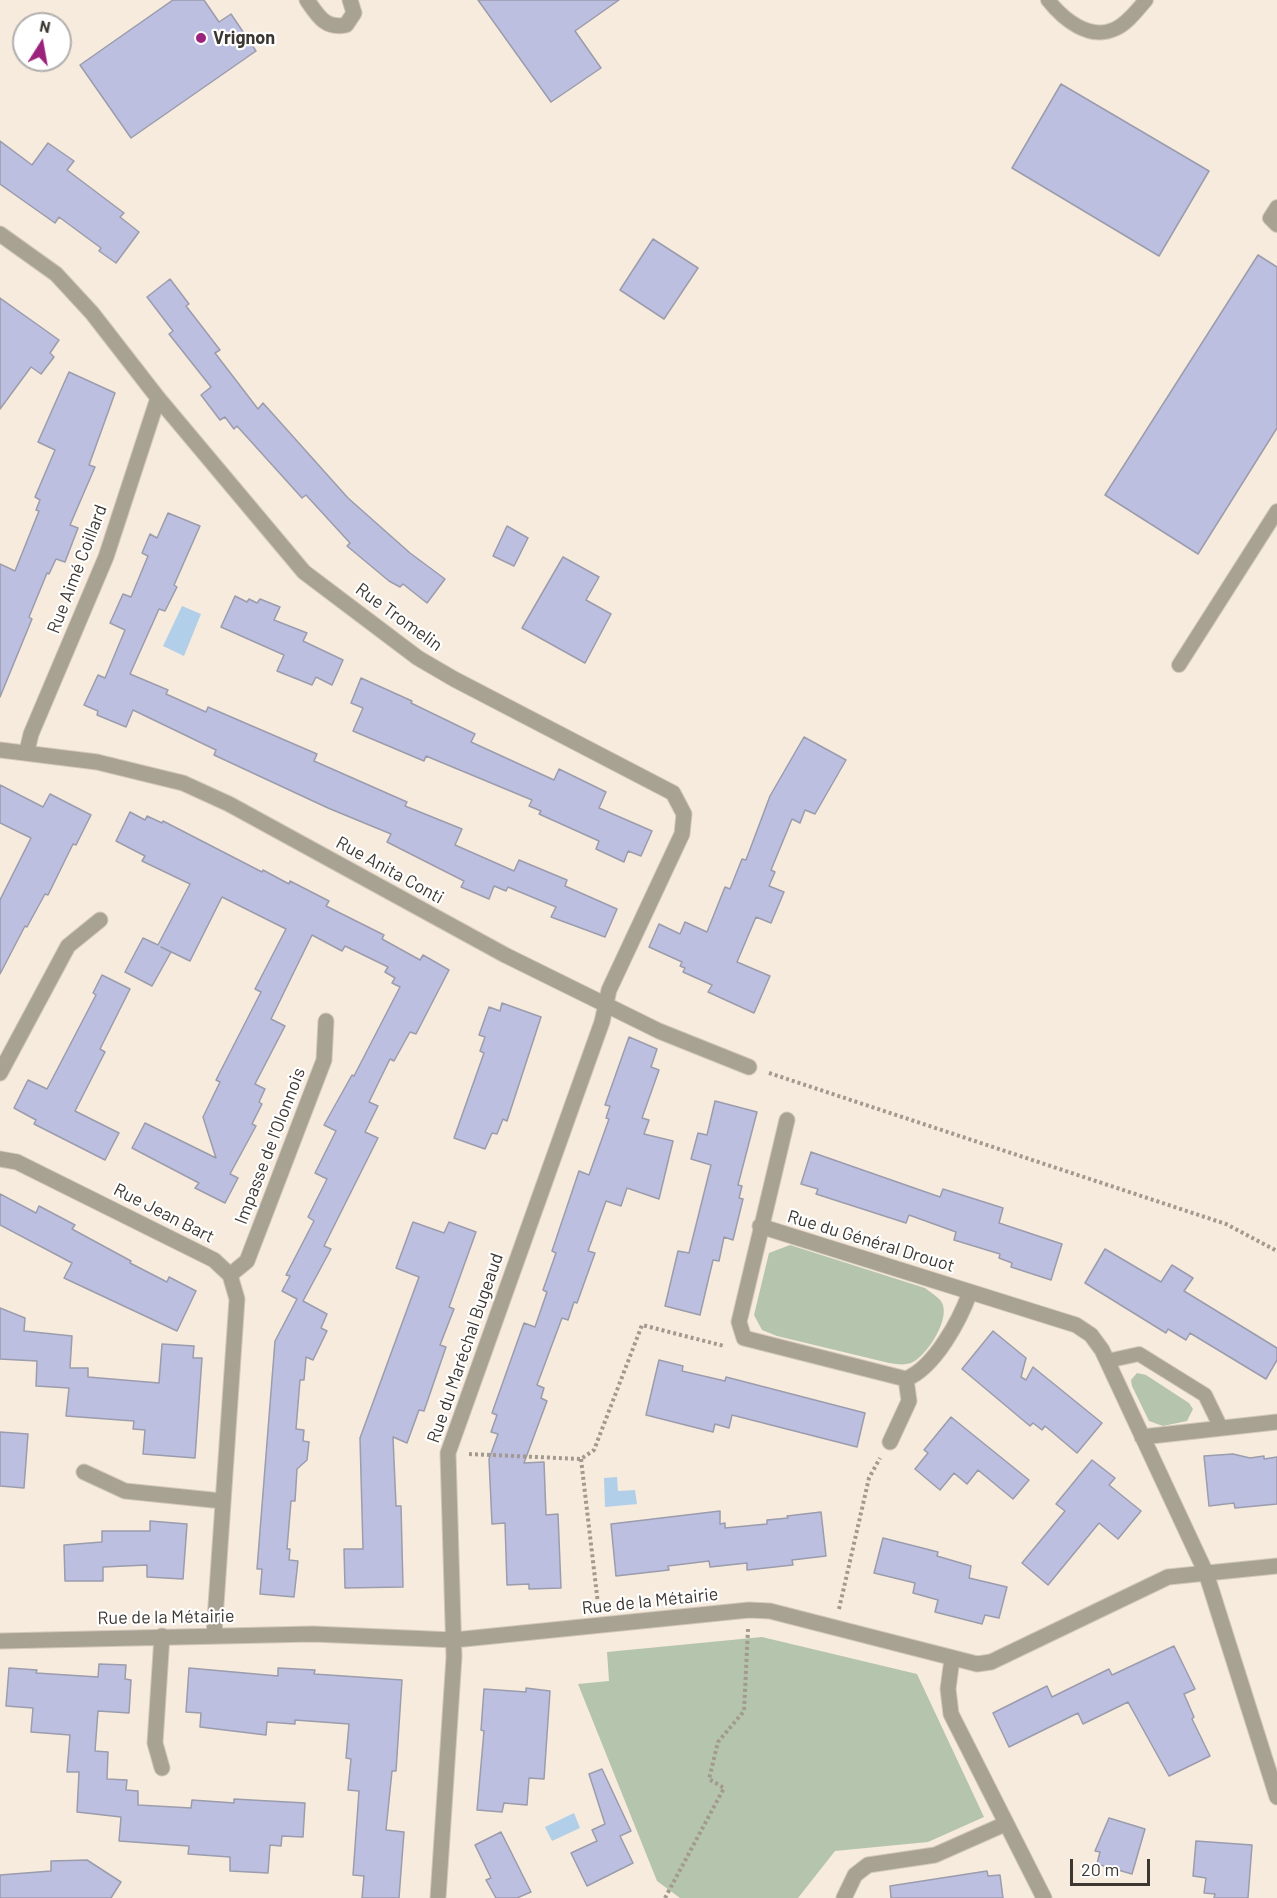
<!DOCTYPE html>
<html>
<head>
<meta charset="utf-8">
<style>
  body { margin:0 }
  #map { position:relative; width:1277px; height:1898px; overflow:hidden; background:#f7ebdd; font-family:Barlow,sans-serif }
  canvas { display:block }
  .north { position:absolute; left:12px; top:12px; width:60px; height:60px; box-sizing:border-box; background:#fff; border:2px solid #b1afad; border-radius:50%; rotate:11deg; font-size:16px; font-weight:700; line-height:24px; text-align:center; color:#3c3731 }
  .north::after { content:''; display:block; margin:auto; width:21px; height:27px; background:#9c237d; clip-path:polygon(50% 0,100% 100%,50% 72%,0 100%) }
  .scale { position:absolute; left:1070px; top:1859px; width:80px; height:27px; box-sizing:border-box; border:3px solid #3c3731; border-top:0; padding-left:8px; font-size:18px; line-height:21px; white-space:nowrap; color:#3c3731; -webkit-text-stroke:4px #fff; paint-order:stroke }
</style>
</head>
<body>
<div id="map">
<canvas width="1277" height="1898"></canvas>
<div class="north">N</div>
<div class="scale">20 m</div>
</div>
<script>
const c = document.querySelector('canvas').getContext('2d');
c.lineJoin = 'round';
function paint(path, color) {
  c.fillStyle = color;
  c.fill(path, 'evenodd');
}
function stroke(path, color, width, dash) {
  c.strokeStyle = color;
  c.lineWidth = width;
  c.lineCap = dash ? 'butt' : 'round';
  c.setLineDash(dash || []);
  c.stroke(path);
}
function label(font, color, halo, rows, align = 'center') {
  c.font = font + ' Barlow,sans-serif';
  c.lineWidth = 4.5;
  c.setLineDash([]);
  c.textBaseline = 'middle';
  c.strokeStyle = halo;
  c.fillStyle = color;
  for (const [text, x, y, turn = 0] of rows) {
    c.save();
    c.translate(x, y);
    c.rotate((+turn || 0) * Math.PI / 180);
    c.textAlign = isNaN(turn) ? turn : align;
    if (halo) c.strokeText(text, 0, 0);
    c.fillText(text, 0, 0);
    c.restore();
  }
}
const green = new Path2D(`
  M 790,1245 L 925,1288 C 930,1292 937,1296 941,1301 C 952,1317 928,1354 913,1362 C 905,1366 897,1364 889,1363 L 777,1336 L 762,1330 L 754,1315 L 769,1253 Z
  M 1137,1373 L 1146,1375 L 1189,1403 L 1193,1409 L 1187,1421 L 1163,1426 L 1149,1421 L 1132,1386 L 1131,1380 Z
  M 762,1637 L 917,1674 L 984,1817 L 928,1842 L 835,1851 L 798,1898 L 680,1898 L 657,1881 L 578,1684 L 609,1681 L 607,1652 Z`);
const water = new Path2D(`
  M 182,606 L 201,614 L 184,656 L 163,646 Z
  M 617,1477 L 618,1491 L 635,1490 L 637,1504 L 605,1507 L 604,1478 Z
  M 574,1813 L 580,1828 L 552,1841 L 545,1827 Z`);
const building = new Path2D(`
  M 173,0 L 204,0 L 219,22 L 231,14 L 256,51 L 131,138 L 80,65 Z
  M 478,0 L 619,0 L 575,31 L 601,68 L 551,102 Z
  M 1061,84 L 1209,171 L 1159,256 L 1012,168 Z
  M 0,141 L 32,165 L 48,143 L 74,161 L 67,170 L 124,213 L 120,217 L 139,232 L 116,263 L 99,251 L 101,248 L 59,217 L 55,223 L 0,184 Z
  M 653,239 L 698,268 L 664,319 L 620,290 Z
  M 1258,255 L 1277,267 L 1277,428 L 1198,554 L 1105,495 Z
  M 170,279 L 189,304 L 186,306 L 220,350 L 215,353 L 258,409 L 263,403 L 348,498 L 410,553 L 445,579 L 427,603 L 403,584 L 400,587 L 389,581 L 347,546 L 350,543 L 306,495 L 302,498 L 237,426 L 234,429 L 225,417 L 220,420 L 201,395 L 211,387 L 169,334 L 173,331 L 147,297 Z
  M 0,298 L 59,340 L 50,353 L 54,357 L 41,374 L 31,367 L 0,409 Z
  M 69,372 L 115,393 L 89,465 L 95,467 L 70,525 L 78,528 L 65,562 L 56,559 L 49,574 L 47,573 L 29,617 L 32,619 L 0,697 L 0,564 L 15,571 L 39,511 L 36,510 L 40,500 L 35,497 L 55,450 L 38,442 Z
  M 168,513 L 200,526 L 174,585 L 177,587 L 165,611 L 159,609 L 130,674 L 168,690 L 166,694 L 206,712 L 208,707 L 317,754 L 314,761 L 407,802 L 405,806 L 462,829 L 455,845 L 514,871 L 519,860 L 567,880 L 565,886 L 617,909 L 605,937 L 551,917 L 556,907 L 508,887 L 506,891 L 494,886 L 489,899 L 461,887 L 464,881 L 387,842 L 391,834 L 328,808 L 214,755 L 216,750 L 133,710 L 126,727 L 97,715 L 98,711 L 84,705 L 98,675 L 105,678 L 125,630 L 110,623 L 123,594 L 131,597 L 148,556 L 142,553 L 150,534 L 157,538 Z
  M 507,526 L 528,538 L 514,566 L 493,556 Z
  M 563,557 L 599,577 L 586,600 L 611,614 L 585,663 L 522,628 Z
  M 235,596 L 247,602 L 249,599 L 257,603 L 260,599 L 280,607 L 274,620 L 307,633 L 303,641 L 343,660 L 332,685 L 316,677 L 312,685 L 277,671 L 284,655 L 221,627 Z
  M 361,678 L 412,701 L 411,703 L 475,734 L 471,742 L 554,780 L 559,769 L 606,792 L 599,808 L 652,831 L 641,856 L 628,851 L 624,862 L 596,849 L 599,841 L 539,814 L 541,811 L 529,806 L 532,800 L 426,756 L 424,761 L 353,731 L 363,708 L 351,703 Z
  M 804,737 L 846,760 L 815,814 L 805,810 L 800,823 L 792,819 L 771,870 L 775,872 L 769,886 L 784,892 L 771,923 L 756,917 L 737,962 L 770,976 L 754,1013 L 708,992 L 712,985 L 683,972 L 685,968 L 680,966 L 682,962 L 649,947 L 659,924 L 680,934 L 685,922 L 707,932 L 725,887 L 730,889 L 742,859 L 746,860 L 770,796 Z
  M 0,785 L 43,807 L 50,794 L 91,815 L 76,845 L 73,844 L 48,895 L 45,894 L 27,927 L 25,926 L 0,974 L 0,900 L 31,838 L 0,823 Z
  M 130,812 L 145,820 L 147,816 L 162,823 L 163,821 L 262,872 L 263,870 L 289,884 L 290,881 L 329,901 L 326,906 L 384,935 L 382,939 L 420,960 L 423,955 L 449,970 L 416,1034 L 410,1032 L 394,1061 L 390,1059 L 369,1102 L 378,1106 L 365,1132 L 378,1138 L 324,1246 L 331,1249 L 303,1301 L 327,1314 L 321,1328 L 327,1331 L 313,1360 L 306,1357 L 304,1380 L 300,1380 L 296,1429 L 304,1430 L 303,1441 L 309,1442 L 307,1460 L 297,1469 L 295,1501 L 291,1501 L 287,1549 L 290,1549 L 289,1560 L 298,1561 L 294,1597 L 260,1594 L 262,1569 L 257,1569 L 275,1341 L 297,1299 L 282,1291 L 290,1276 L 286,1275 L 314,1221 L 308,1217 L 327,1179 L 315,1173 L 336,1131 L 324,1125 L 352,1075 L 354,1076 L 400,987 L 392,983 L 395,978 L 385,972 L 388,967 L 345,946 L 342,951 L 312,935 L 271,1019 L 285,1026 L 255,1084 L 265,1089 L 259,1102 L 262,1104 L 252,1124 L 256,1126 L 230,1174 L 238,1178 L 225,1203 L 195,1188 L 199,1183 L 132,1148 L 145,1123 L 216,1158 L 203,1117 L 220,1082 L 216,1080 L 261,992 L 255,989 L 286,929 L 222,897 L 190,961 L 161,947 L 171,952 L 152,986 L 125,972 L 143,938 L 158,945 L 190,884 L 142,861 L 145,856 L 116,841 Z
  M 102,975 L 130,989 L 100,1049 L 105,1052 L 75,1111 L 119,1133 L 105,1160 L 34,1124 L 36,1120 L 14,1108 L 28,1080 L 47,1089 L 96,995 L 93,993 Z
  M 502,1003 L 541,1017 L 507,1121 L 503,1119 L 497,1134 L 492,1133 L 485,1149 L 454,1138 L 484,1053 L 480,1051 L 485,1037 L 479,1035 L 489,1007 L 500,1011 Z
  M 629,1037 L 657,1049 L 651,1067 L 659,1070 L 642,1118 L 649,1120 L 644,1134 L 673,1141 L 659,1199 L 627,1188 L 621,1206 L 606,1201 L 588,1251 L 595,1253 L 577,1303 L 574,1302 L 568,1320 L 562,1318 L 537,1385 L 544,1388 L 541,1398 L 547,1401 L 524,1463 L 544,1462 L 546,1515 L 558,1514 L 561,1588 L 529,1589 L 529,1584 L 507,1585 L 505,1523 L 492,1524 L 489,1459 L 498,1434 L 491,1432 L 497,1415 L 492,1413 L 524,1323 L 535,1327 L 547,1292 L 543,1290 L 556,1253 L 552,1251 L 579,1171 L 589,1175 L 609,1119 L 606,1118 L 610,1106 L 605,1105 Z
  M 715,1101 L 757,1112 L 738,1185 L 742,1186 L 739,1198 L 743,1199 L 733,1240 L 724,1237 L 719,1261 L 713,1260 L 700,1315 L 665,1306 L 678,1251 L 689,1253 L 711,1165 L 691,1159 L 698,1133 L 707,1135 Z
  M 811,1152 L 940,1197 L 943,1189 L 1003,1208 L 999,1223 L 1062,1244 L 1051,1280 L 1011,1267 L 1012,1263 L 999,1258 L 1000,1254 L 954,1240 L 956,1232 L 909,1215 L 906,1223 L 816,1194 L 818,1189 L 801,1184 Z
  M 0,1194 L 36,1213 L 39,1206 L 75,1225 L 72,1229 L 131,1261 L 130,1263 L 167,1282 L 169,1277 L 196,1291 L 177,1331 L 64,1278 L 72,1263 L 0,1225 Z
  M 413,1222 L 444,1233 L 449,1222 L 476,1232 L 449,1307 L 454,1309 L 440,1345 L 446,1347 L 424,1411 L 419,1410 L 407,1443 L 393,1437 L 396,1506 L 401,1506 L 403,1587 L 345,1588 L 344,1549 L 363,1549 L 360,1438 L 419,1277 L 396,1268 Z
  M 1105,1249 L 1161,1282 L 1172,1265 L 1193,1278 L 1184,1291 L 1277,1348 L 1277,1360 L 1266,1379 L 1190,1333 L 1186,1340 L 1168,1329 L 1166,1333 L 1085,1283 Z
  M 0,1308 L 25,1318 L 24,1331 L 72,1336 L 70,1368 L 88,1368 L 88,1377 L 159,1383 L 162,1344 L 194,1346 L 193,1358 L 202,1358 L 195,1458 L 143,1454 L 145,1430 L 133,1429 L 134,1421 L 66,1416 L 69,1388 L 36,1386 L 37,1361 L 0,1359 Z
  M 993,1331 L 1026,1358 L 1021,1377 L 1026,1380 L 1033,1367 L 1102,1423 L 1077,1453 L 1045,1426 L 1042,1430 L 1033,1423 L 1030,1426 L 962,1369 Z
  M 659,1360 L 683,1366 L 682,1371 L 725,1381 L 726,1377 L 865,1413 L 857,1447 L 732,1415 L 729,1428 L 715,1424 L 713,1432 L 646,1415 Z
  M 951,1417 L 1029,1480 L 1013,1499 L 978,1470 L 967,1484 L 954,1473 L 940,1490 L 915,1469 L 928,1453 L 924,1450 Z
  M 0,1432 L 28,1434 L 24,1488 L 0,1486 Z
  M 1233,1454 L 1250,1458 L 1264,1456 L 1264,1459 L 1277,1457 L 1277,1504 L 1235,1508 L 1234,1503 L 1209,1506 L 1204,1456 Z
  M 1092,1460 L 1115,1478 L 1109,1485 L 1141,1511 L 1118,1539 L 1099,1523 L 1048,1585 L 1022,1563 L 1065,1511 L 1056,1504 Z
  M 720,1511 L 720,1524 L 725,1523 L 725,1528 L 767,1524 L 767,1520 L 788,1518 L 787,1516 L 821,1512 L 826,1556 L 792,1560 L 793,1565 L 747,1570 L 747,1563 L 710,1567 L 709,1561 L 668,1566 L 669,1570 L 616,1576 L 611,1524 Z
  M 150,1521 L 187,1524 L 183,1579 L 147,1577 L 147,1565 L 103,1567 L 103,1581 L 65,1581 L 64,1545 L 102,1542 L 102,1531 L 150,1531 Z
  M 883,1538 L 938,1552 L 937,1556 L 971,1566 L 969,1578 L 1007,1587 L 999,1618 L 985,1615 L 982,1624 L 935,1612 L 938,1600 L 913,1593 L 915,1583 L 874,1573 Z
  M 1174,1646 L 1195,1689 L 1184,1694 L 1194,1717 L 1192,1719 L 1210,1756 L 1169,1776 L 1128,1702 L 1083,1724 L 1078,1713 L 1009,1747 L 993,1713 L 1047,1686 L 1052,1697 L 1109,1669 L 1112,1675 Z
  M 99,1664 L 126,1665 L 125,1679 L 131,1680 L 129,1713 L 98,1711 L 95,1751 L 108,1752 L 107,1779 L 127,1780 L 126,1790 L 138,1791 L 138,1805 L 191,1808 L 192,1800 L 234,1803 L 234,1799 L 305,1803 L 303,1837 L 282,1836 L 281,1846 L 270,1845 L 268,1873 L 230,1871 L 230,1857 L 188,1854 L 189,1846 L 119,1841 L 121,1817 L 77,1812 L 79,1772 L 67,1772 L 70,1735 L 31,1732 L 33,1708 L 6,1706 L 9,1668 L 37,1670 L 36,1673 L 98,1677 Z
  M 189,1668 L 278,1676 L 278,1668 L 315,1670 L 314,1674 L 402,1680 L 396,1771 L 392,1771 L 386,1830 L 404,1832 L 399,1898 L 362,1898 L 364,1876 L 353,1875 L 359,1791 L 348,1790 L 351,1759 L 346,1758 L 349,1724 L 295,1720 L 295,1724 L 267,1722 L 266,1735 L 200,1727 L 201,1713 L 186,1712 Z
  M 526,1688 L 550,1691 L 544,1779 L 529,1778 L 527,1805 L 504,1803 L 502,1812 L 477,1810 L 484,1731 L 481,1730 L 484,1689 L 526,1692 Z
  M 602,1769 L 631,1831 L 620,1836 L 633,1863 L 587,1886 L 571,1853 L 597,1841 L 592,1830 L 605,1824 L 589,1774 Z
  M 1109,1818 L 1145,1829 L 1132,1874 L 1097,1864 L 1100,1852 L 1095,1851 Z
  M 501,1832 L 531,1892 L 517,1898 L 496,1898 L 486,1880 L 491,1878 L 475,1845 Z
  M 1196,1841 L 1252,1845 L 1248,1898 L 1214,1898 L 1215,1894 L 1204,1893 L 1206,1878 L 1193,1876 Z
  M 87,1860 L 121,1882 L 111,1898 L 0,1898 L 0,1875 L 51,1871 L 51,1861 Z
  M 987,1871 L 988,1876 L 1000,1875 L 1003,1898 L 891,1898 L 890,1886 Z`);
const path = new Path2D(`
  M 769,1073 L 1226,1224 L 1277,1251
  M 469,1454 L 581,1459 L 594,1450 L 642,1325 L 724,1346
  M 581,1459 L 598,1604
  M 839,1609 L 869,1478 L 880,1458
  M 665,1898 L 724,1788 L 709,1779 L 718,1742 L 744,1711 L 748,1629`);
const service = new Path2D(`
  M 1048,0 C 1063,19 1089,41 1115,29 C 1128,23 1137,10 1146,0
  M 1277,207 L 1270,218 L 1277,225
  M 1179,665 L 1277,511
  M 1107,1361 L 1139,1354 L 1205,1395 L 1221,1428`);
const minor = new Path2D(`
  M 307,0 C 318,16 325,29 346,25 L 354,13 L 350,0
  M 0,234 L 56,274 L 92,313 L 158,398 L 304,572 L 418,658 L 454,679 L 673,793 L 684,814 L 682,834 L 609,990 L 602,1022 L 448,1453 L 454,1657 L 438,1898
  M 0,750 L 97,762 L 146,774 L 183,783 L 229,804 L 505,955 L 659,1031 L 749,1067
  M 27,751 L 31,734 L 106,557 L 158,398
  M 0,1073 L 68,946 L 100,920
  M 787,1120 L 739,1322 L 744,1338 L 906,1379 C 935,1367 960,1320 970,1292
  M 0,1159 L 17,1162 L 214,1260 L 230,1275 L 237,1299 L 214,1634
  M 760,1226 L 1076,1325 L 1091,1335 L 1102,1350 L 1206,1573 L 1277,1797
  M 230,1275 L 247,1261 L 324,1060 L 326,1021
  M 1142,1437 L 1277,1422
  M 890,1442 L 909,1401 L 906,1379
  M 84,1472 L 125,1491 L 222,1501
  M 0,1641 L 313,1634 L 454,1640 L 749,1610 L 770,1611 L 977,1664 L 991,1662 L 1168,1577 L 1277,1566
  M 952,1659 L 948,1689 L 951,1714 L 1044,1898
  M 162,1768 L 155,1743 L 162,1636
  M 844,1898 L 855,1875 L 868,1865 L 935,1855 L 1005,1824`);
const markers = [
  [201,38,6,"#9c237d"]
];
const poiNames = [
  ["Vrignon",213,38]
];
const streetNames = [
  ["Rue Aimé Coillard",77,569,-69],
  ["Rue Tromelin",399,617,36],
  ["Rue Anita Conti",390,870,29],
  ["Impasse de l'Olonnois",270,1146,-69],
  ["Rue Jean Bart",164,1213,27],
  ["Rue du Général Drouot",871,1241,17],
  ["Rue du Maréchal Bugeaud",465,1348,-71],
  ["Rue de la Métairie",650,1601,-6],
  ["Rue de la Métairie",166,1617,-1]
];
paint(green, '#b5c4ad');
paint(water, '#b1cfe8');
paint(building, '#bdbfe1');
stroke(building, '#9b9cac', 1.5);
stroke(service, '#d2c7bb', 16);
stroke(minor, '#d2c7bb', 17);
stroke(path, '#a2998f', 4, [3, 3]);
stroke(service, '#a8a293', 14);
stroke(minor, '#a8a293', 15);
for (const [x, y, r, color] of markers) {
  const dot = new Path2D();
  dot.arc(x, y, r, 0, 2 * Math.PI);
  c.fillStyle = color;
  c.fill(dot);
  stroke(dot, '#fff', 2);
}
label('bold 18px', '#3c3731', '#fff', poiNames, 'left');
label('18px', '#3c3731', '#fff', streetNames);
</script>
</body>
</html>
